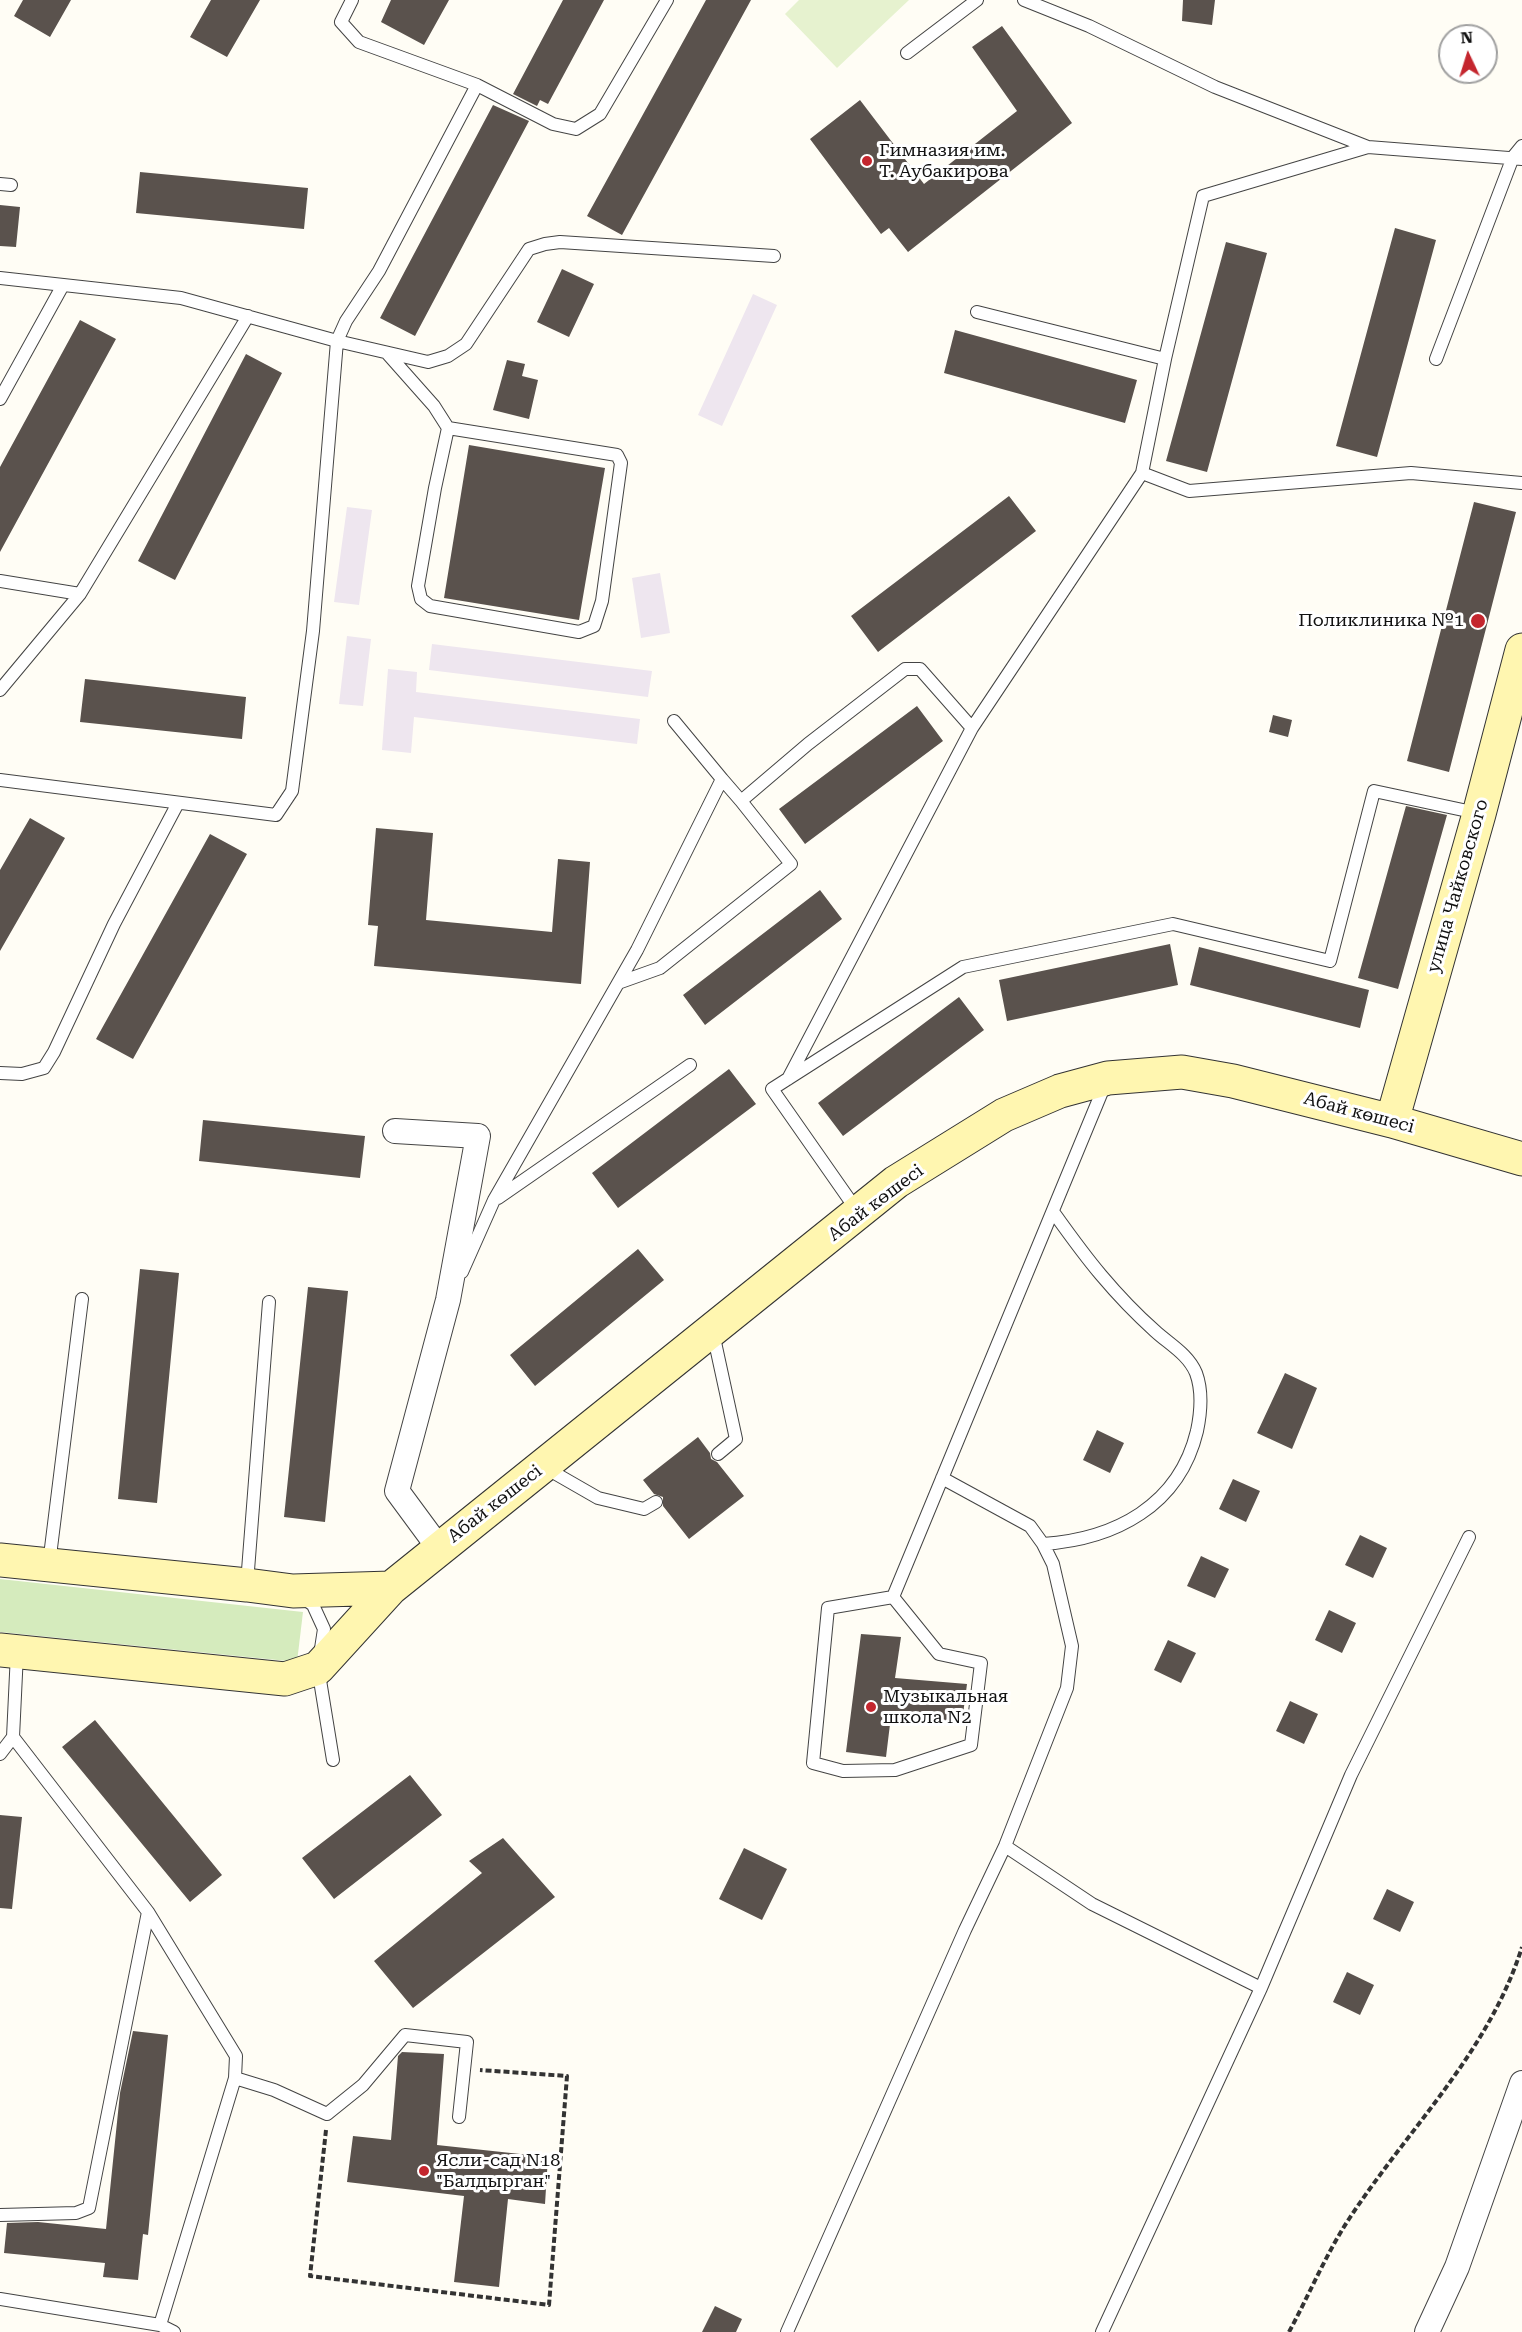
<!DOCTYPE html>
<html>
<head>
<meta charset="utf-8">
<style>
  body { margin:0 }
  #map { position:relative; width:1522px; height:2332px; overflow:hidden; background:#fffdf5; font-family:"Roboto Serif",serif }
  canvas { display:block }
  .north { position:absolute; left:1438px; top:24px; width:60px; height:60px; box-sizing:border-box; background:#fff; border:2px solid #a0a0a0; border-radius:50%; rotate:356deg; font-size:16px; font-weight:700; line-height:24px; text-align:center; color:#111 }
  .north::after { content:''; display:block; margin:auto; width:21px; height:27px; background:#c4262e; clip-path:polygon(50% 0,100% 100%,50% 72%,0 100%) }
</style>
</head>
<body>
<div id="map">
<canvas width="1522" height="2332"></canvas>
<div class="north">N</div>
</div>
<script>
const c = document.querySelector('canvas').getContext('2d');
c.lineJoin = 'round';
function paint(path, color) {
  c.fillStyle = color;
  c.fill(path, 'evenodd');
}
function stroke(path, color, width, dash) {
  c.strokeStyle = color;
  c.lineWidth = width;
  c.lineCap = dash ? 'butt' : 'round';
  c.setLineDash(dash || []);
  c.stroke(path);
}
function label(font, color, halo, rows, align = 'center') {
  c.font = font + ' "Roboto Serif",serif';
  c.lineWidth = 6;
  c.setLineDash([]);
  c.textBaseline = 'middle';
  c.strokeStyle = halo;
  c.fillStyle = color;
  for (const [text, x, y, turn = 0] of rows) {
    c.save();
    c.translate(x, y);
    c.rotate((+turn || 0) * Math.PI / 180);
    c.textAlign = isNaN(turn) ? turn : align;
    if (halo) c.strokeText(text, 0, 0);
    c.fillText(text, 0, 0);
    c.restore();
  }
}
const industrial = new Path2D(`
  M 753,294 L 777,305 L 722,426 L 698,415 Z
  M 347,507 L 372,510 L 359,605 L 334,602 Z
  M 660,573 L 670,633 L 641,638 L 632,578 Z
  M 347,636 L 371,639 L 363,706 L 339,704 Z
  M 432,644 L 652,671 L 648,697 L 429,670 Z
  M 388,669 L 417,672 L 416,692 L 640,719 L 637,744 L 414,717 L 411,753 L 382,750 Z`);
const green = new Path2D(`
  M 0,1579 L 303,1612 L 297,1662 L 0,1632 Z`);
const pitch = new Path2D(`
  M 799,0 L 909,0 L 837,68 L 785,14 Z`);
const building = new Path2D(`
  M 23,0 L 71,0 L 50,37 L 14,16 Z
  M 211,0 L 260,0 L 227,57 L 190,37 Z
  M 391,0 L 449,0 L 424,45 L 381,22 Z
  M 563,0 L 604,0 L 548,104 L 540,100 L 537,106 L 513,94 Z
  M 706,0 L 751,0 L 622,235 L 587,216 Z
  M 1183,0 L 1215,0 L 1212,25 L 1182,21 Z
  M 1002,26 L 1072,123 L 908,252 L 889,228 L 881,234 L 810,139 L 860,100 L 924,184 L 1017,111 L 972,47 Z
  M 493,105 L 529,121 L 415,336 L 380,318 Z
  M 140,172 L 308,188 L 304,229 L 136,213 Z
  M 0,205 L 20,207 L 16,247 L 0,246 Z
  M 1395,228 L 1436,240 L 1377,457 L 1336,446 Z
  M 1226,242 L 1267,253 L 1207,472 L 1166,461 Z
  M 562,269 L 594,284 L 569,337 L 537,322 Z
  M 80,320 L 116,339 L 0,552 L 0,467 Z
  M 955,330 L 1137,380 L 1125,423 L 944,373 Z
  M 246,354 L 282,373 L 175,580 L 138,561 Z
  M 507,360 L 525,364 L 522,376 L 538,380 L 529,419 L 493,410 Z
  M 469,445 L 605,468 L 579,620 L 444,598 Z
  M 1009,496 L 1036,531 L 878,652 L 851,616 Z
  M 1474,502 L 1516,512 L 1449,772 L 1407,761 Z
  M 85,679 L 246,697 L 242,739 L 80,722 Z
  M 917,706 L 943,741 L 805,844 L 779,809 Z
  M 1273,715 L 1292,720 L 1288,737 L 1269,732 Z
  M 1406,806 L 1447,815 L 1398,989 L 1358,978 Z
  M 30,818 L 65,838 L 0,951 L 0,870 Z
  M 376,828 L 433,833 L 426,920 L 552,932 L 558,859 L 590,862 L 581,984 L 374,966 L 378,926 L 368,925 Z
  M 210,834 L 247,854 L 133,1059 L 96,1039 Z
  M 820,890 L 842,919 L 705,1025 L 683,995 Z
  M 1170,944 L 1178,985 L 1007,1021 L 999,980 Z
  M 1199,947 L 1369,990 L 1360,1028 L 1190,985 Z
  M 959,997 L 984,1030 L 843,1136 L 818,1103 Z
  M 729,1069 L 756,1104 L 618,1208 L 592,1173 Z
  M 203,1120 L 365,1136 L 360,1178 L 199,1161 Z
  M 638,1249 L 664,1280 L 535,1386 L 510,1355 Z
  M 140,1269 L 179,1273 L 157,1503 L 118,1499 Z
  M 308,1287 L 348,1291 L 325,1522 L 284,1517 Z
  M 1285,1373 L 1317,1388 L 1292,1449 L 1257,1433 Z
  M 1097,1430 L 1124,1443 L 1110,1473 L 1083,1460 Z
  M 698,1437 L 710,1453 L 711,1459 L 717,1462 L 744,1496 L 689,1539 L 663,1506 L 663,1497 L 654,1494 L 643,1480 Z
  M 1233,1479 L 1260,1491 L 1246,1522 L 1219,1509 Z
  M 1360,1535 L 1387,1548 L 1373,1578 L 1345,1565 Z
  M 1201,1556 L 1229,1569 L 1215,1598 L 1187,1586 Z
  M 1329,1610 L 1356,1623 L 1342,1653 L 1315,1640 Z
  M 861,1634 L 901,1637 L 895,1678 L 967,1684 L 962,1722 L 891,1716 L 886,1757 L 846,1752 Z
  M 1168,1640 L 1196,1653 L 1181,1683 L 1154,1670 Z
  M 1290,1701 L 1318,1714 L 1304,1744 L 1276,1731 Z
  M 95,1720 L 222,1875 L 190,1902 L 62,1747 Z
  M 410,1775 L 442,1815 L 334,1899 L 302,1858 Z
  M 0,1815 L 22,1817 L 12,1909 L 0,1908 Z
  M 503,1838 L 555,1897 L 413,2008 L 374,1961 L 482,1873 L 469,1861 Z
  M 744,1848 L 787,1869 L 762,1920 L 719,1899 Z
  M 1387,1889 L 1414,1902 L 1400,1932 L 1373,1919 Z
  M 1347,1972 L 1374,1985 L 1360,2015 L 1333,2002 Z
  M 133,2031 L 168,2035 L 148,2235 L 143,2234 L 138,2280 L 103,2277 L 105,2263 L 4,2253 L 7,2223 L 38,2222 L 106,2229 L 120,2093 Z
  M 402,2052 L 444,2054 L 437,2145 L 548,2157 L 545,2204 L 508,2199 L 499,2287 L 454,2282 L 464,2196 L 347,2182 L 353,2136 L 391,2140 L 398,2056 Z
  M 715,2306 L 742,2319 L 736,2332 L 702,2332 Z`);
const path = new Path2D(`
  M 326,2130 L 310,2276 L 549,2305 L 567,2076 L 480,2070
  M 1289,2332 C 1309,2295 1326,2254 1349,2219 C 1408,2129 1489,2052 1522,1947`);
const lane = new Path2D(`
  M 352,0 L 341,22 L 359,42 L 477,85
  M 1024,0 L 1089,26 L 1215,87 L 1368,147 L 1522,159
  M 907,53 L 977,0
  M 0,184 L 11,185
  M 0,278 L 181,298 L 337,341 L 346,321 L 379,271 L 477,85 L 553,124 L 576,129 L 600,114 L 667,0
  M 977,312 L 1165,359
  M 387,353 L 434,406 L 448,428 L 435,488 L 418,586 L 421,599 L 430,606 L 579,632 L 594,626 L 602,601 L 621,463 L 617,455 L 448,428
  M 1436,359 L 1513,157 L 1522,146
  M 0,399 L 63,285
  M 1142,473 L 1165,359 L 1203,196 L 1368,147
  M 0,581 L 80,594
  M 0,690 L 80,594 L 248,316
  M 674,721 L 722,779
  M 0,780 L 276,815 L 292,791 L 313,631 L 337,341 L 428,362 L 448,356 L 466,344 L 529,249 L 545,244 L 560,242 L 774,256
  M 618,983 L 660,968 L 791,864 L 741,801
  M 0,1073 L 22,1074 L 44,1068 L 54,1052 L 114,924 L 178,803
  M 788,1079 L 972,728 L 1142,473 L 1189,491 L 1411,473 L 1522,483
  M 498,1198 L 690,1065
  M 858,1212 L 772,1089 L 963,967 L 1173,924 L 1330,961 L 1374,791 L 1477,813
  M 462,1272 L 494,1200 L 637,950 L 722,779 L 741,801 L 808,744 L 905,669 L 920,669 L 972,728
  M 713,1333 L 736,1439 L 718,1454
  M 544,1467 L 598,1498 L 644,1509 L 656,1502
  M 1043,1544 C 1115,1539 1179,1506 1197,1431 C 1201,1412 1203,1392 1196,1373 C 1188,1354 1169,1344 1155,1331 C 1136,1314 1117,1294 1101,1275 C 1084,1255 1069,1234 1054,1213
  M 49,1564 L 82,1299
  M 247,1583 L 269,1302
  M 302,1597 L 313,1605 L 324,1629 L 318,1668 L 333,1760
  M 893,1597 L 828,1608 L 813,1763 L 843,1771 L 895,1770 L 971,1745 L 981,1663 L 939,1654 L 893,1597 L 1106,1082
  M 0,1754 L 13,1737
  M 1005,1846 L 1092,1904 L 1261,1988
  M 235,2078 L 274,2090 L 327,2114 L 363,2085 L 405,2035 L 467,2042 L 459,2117
  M 0,2215 L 76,2213 L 89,2208 L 148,1912
  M 0,2299 L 160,2325 L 235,2078 L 236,2056 L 148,1912 L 13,1737 L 17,1653
  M 160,2325 L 174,2332
  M 787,2332 L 965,1930 L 1005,1846 L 1067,1688 L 1072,1646 L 1053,1564 L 1043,1544 L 1030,1526 L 942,1478
  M 1102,2332 L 1261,1988 L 1351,1775 L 1469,1537`);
const street = new Path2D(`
  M 395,1131 L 478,1136 L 448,1300 L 397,1491 L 439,1548
  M 1427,2332 L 1457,2267 L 1522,2083`);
const secondary = new Path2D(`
  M 1392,1121 L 1479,814 L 1522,650
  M 0,1560 L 247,1585 L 293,1591 L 391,1588
  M 0,1650 L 285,1679 L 318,1668 L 391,1588 L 896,1182 L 1004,1115 L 1060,1091 L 1108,1078 L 1182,1072 L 1233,1081 L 1392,1121 L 1522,1159`);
const markers = [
  [867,161,6,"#c4262e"],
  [1478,621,8,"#c4262e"],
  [871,1707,6,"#c4262e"],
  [424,2171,6,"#c4262e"]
];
const poiNames = [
  ["Гимназия им.",879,151],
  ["Т. Аубакирова",879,172],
  ["Поликлиника №1",1464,621,"right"],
  ["Музыкальная",883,1697],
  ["школа N2",883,1718],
  ["Ясли-сад N18",436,2161],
  ["\"Балдырган\"",436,2182]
];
const streetNames = [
  ["улица Чайковского",1458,886,-74],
  ["Абай көшесі",1359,1113,15],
  ["Абай көшесі",876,1203,-37],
  ["Абай көшесі",495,1504,-38]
];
paint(industrial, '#eee6ef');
paint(green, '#d5ebbd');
paint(pitch, '#e6f2cf');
paint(building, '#5a524d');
stroke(lane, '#444', 14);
stroke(street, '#444', 26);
stroke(secondary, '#333', 35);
stroke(path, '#333', 4, [6, 3]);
stroke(lane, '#fff', 12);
stroke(street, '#fff', 24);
stroke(secondary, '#fff6b0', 33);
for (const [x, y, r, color] of markers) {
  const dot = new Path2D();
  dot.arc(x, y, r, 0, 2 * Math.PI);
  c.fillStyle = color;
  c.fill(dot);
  stroke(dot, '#fff', 2);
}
label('18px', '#111', '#fff', poiNames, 'left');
label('18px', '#111', '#fff', streetNames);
</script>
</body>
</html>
